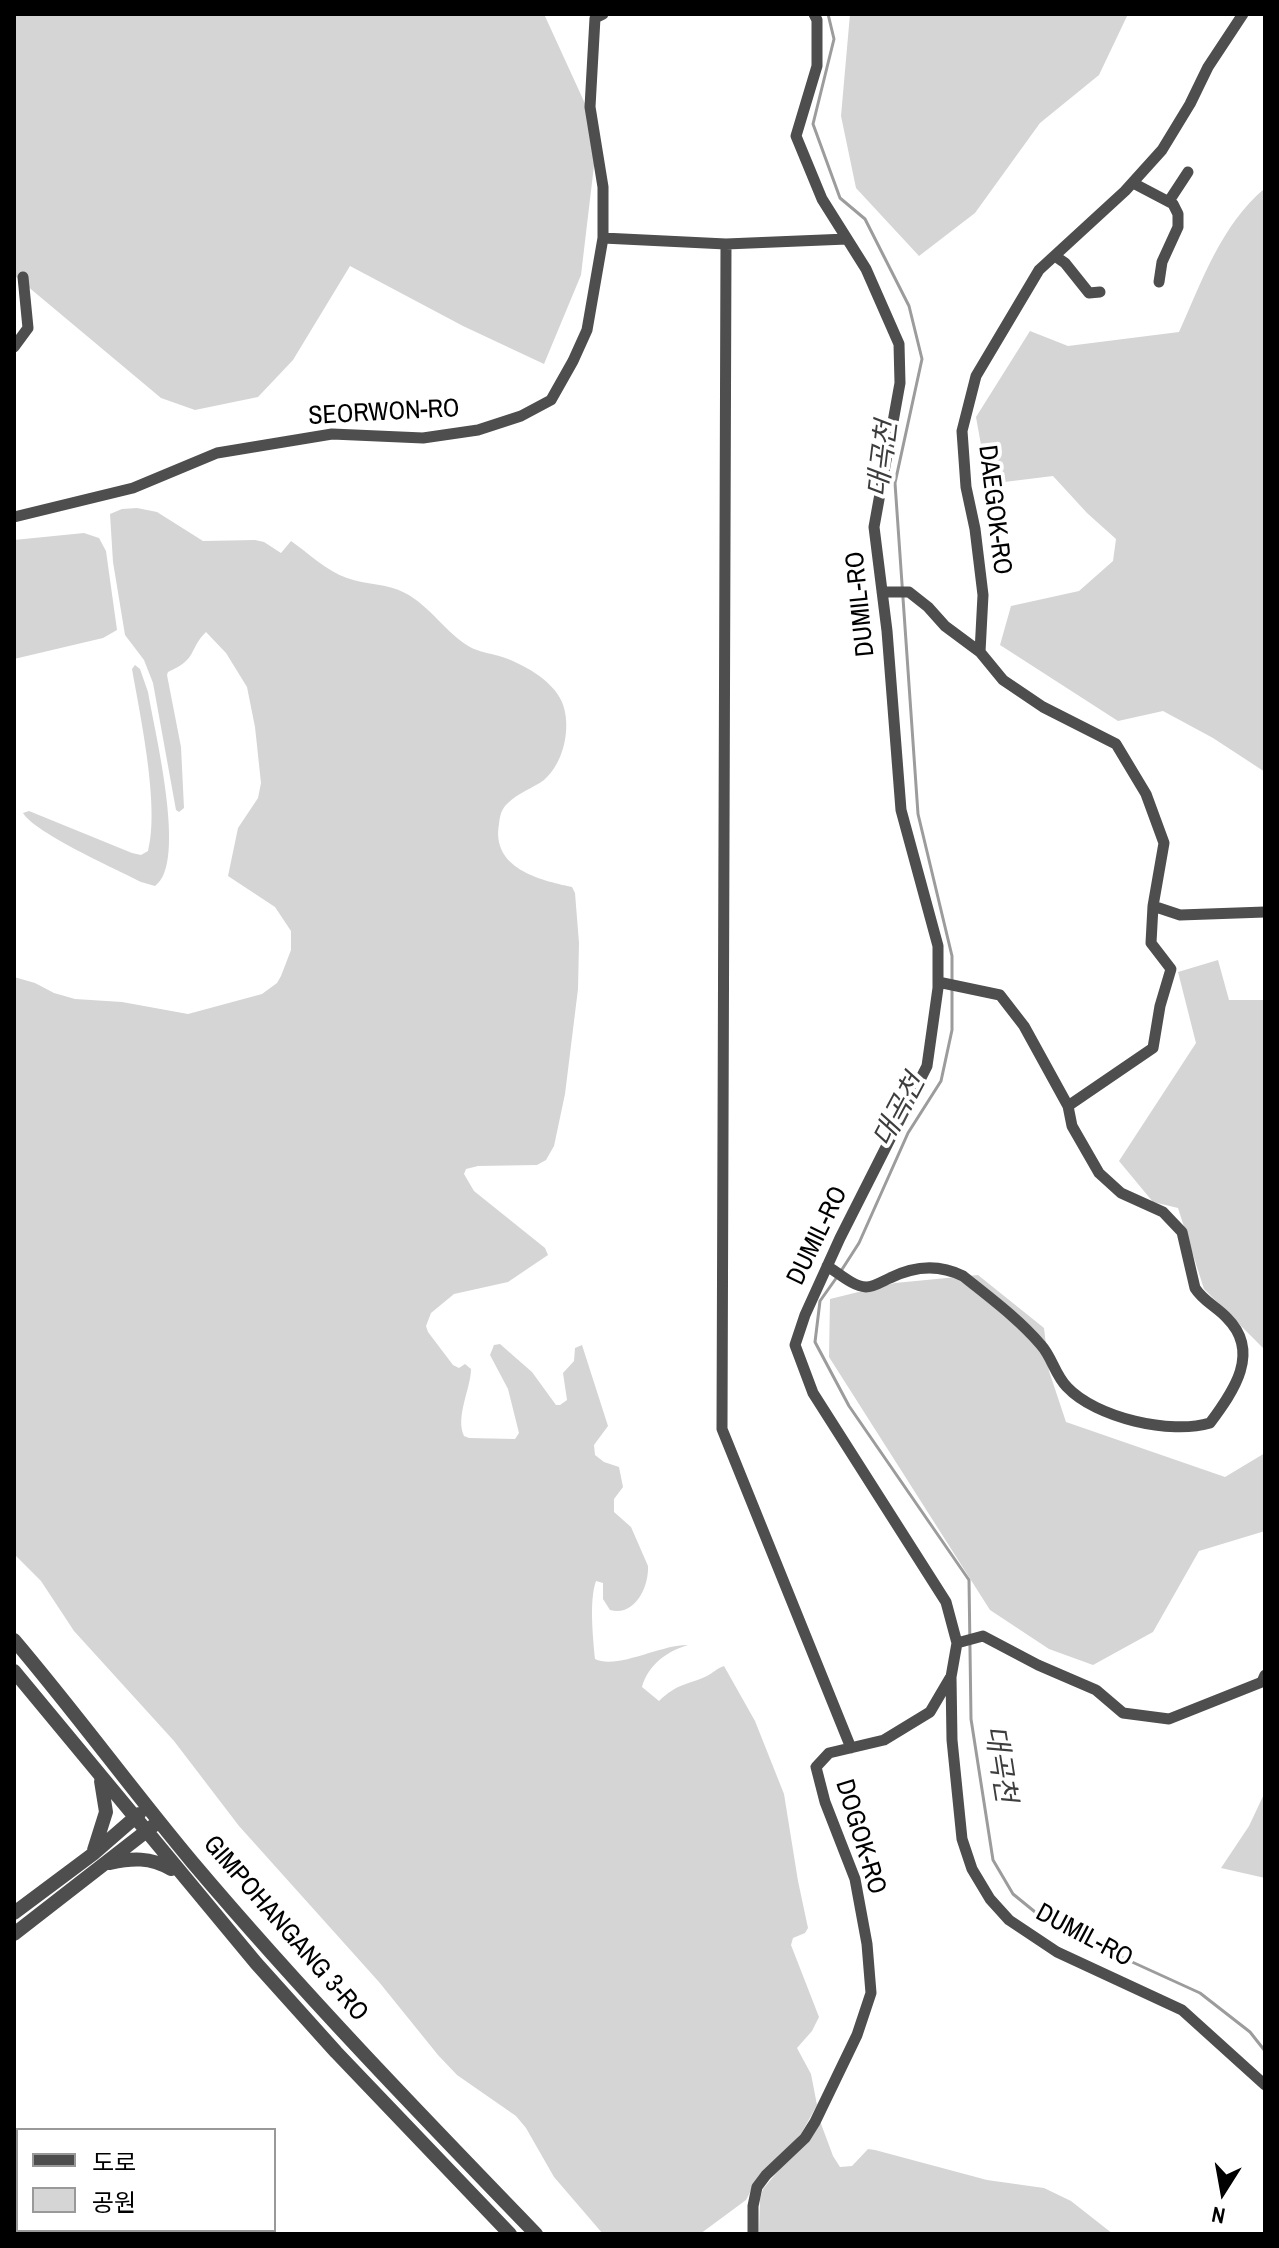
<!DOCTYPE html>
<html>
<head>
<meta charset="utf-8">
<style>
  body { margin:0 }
  #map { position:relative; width:1279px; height:2248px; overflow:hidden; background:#fff; font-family:"Archivo Narrow","Noto Sans KR",sans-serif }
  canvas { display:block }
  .frame { position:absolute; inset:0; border:16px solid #000; pointer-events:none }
  .legend { position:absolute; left:16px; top:2128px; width:260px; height:104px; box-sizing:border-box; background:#fff; border:2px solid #999; margin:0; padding:10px 14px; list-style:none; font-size:24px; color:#000 }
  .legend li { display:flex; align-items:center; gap:16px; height:40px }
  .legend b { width:40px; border:2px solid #999 }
  .north { position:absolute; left:1183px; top:2152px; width:80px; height:80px; -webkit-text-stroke:6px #fff; paint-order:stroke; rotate:191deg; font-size:22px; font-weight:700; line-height:32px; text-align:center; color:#000 }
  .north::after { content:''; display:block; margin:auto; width:28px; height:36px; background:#000; clip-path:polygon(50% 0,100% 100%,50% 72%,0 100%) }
</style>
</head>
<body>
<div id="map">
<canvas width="1279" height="2248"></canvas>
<div class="frame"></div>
<ul class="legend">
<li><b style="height:10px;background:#4e4e4e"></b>도로</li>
<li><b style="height:22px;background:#d5d5d5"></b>공원</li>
</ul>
<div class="north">N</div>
</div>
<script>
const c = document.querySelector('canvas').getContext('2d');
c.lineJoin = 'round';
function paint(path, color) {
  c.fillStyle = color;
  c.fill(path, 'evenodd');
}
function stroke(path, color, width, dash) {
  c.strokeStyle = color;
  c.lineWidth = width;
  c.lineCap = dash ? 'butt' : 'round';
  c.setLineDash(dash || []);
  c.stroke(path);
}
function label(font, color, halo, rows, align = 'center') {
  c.font = font + ' "Archivo Narrow","Noto Sans KR",sans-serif';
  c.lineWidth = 8;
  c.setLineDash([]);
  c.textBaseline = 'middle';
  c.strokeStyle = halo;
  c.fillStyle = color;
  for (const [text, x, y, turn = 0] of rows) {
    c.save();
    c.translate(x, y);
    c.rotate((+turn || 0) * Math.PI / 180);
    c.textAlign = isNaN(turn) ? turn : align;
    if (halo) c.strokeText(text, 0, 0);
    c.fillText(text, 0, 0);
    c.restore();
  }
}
const green = new Path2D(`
  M 14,14 L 544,14 L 598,132 L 581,275 L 544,364 L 463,326 L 350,266 L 293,360 L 258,397 L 195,410 L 161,398 L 14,275 Z
  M 850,14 L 1128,14 L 1099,75 L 1040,123 L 975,213 L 919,256 L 856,188 L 841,116 Z
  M 1265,188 L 1265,772 L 1213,738 L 1163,711 L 1118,721 L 1000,645 L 1011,606 L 1079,591 L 1113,561 L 1116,539 L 1087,513 L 1053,476 L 988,484 L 976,417 L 1030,331 L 1068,346 L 1179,332 C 1202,281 1221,225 1265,188 Z
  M 137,508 L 157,512 L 203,541 L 255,540 L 264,542 L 281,553 L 291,541 C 308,553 327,571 347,578 C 366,585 387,583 405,593 C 430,606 446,633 470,647 C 479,652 489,653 499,656 C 520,662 553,680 562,702 C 572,726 564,763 544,780 C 533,788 518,793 508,803 C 501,809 500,816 499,824 C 491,868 539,880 572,887 L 575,893 L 579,943 L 578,989 L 565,1094 L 554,1146 L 546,1160 L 537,1165 L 478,1166 L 466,1169 L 464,1174 L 474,1191 L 545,1248 L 548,1255 L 508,1282 L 454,1294 L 431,1313 L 426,1326 L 428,1332 L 453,1365 L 459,1368 L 465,1364 L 471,1369 C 471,1388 455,1417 464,1436 L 469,1438 L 515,1439 L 519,1433 L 508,1389 L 490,1355 L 494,1345 L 500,1344 L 532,1372 L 556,1405 L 560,1405 L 567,1400 L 563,1373 L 574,1361 L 575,1348 L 582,1345 L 608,1426 L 594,1445 L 595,1455 L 604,1462 L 619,1467 L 623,1487 L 614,1499 L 614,1512 L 631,1527 L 648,1566 C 649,1588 634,1617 610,1610 L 603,1599 L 603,1583 L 596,1581 C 589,1600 593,1638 595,1659 C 617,1670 662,1644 688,1645 C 667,1651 648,1665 642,1687 L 659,1701 C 678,1683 685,1686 707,1676 C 713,1673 717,1668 724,1666 L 755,1721 L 784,1794 L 798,1881 L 808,1928 L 805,1933 L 793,1938 L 791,1945 L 819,2017 L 812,2031 L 797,2048 L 811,2074 L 817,2105 L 801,2134 L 758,2177 L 746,2200 L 700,2234 L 603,2234 L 554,2177 L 526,2128 L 516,2116 L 457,2075 L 438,2055 L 379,1982 L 239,1826 L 174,1741 L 74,1631 L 41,1581 L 14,1554 L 14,977 L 35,983 L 54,993 L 75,999 L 122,1002 L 188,1014 L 262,994 L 277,983 L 281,976 L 291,950 L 291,931 L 275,907 L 228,876 L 238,828 L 258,798 L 261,783 L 255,727 L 247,687 L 226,653 L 206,632 C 188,650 198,659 168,672 L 167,675 L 181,747 L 184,808 L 179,812 L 176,810 L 153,683 L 144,660 L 125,635 L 113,562 L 110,514 L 122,509 Z
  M 84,533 L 99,538 L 106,551 L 117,630 L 103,638 L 14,659 L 14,540 Z
  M 135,665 L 140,669 L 148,692 C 154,729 188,864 155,886 L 141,882 C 116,869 35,833 23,813 L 29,811 L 132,853 L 141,855 L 148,851 C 160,807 140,715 132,669 Z
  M 1218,960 L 1229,1000 L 1265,1000 L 1265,1350 L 1204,1289 L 1178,1208 L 1153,1202 L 1119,1161 L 1196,1043 L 1178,972 Z
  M 978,1275 L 1044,1328 L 1049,1371 L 1066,1422 L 1225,1477 L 1265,1453 L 1265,1531 L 1199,1551 L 1153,1632 L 1093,1665 L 1049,1649 L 990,1610 L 829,1357 L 830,1299 L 895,1283 Z
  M 1265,1792 L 1265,1878 L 1221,1868 L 1249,1826 Z
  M 820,2121 L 833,2156 L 840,2167 L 852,2166 L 868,2149 L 875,2150 L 987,2180 L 1044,2188 L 1071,2201 L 1113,2234 L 759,2234 L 760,2199 L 763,2189 Z`);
const stream = new Path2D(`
  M 828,14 L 834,39 L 813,124 L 840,198 L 865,219 L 909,306 L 922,359 L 895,483 L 918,814 L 952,956 L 952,981
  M 841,1271 L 859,1243 L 908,1133 L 941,1081 L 952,1030 L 952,989
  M 837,1277 L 820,1301 L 815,1342 L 849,1406 L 969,1580 L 971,1719 L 993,1860 L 1013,1894 L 1051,1925 L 1200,1993 L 1250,2032 L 1265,2051`);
const minor = new Path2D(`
  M 814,14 L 817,20 L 817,66 L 796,136 L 822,199 L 866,269 L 899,344 L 900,383 L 874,527 L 887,631 L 901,810 L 938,946 L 938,988 L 927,1066 L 840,1238 L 805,1315 L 795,1345 L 813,1393 L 946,1602 L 957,1643 L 951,1677 L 952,1740 L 962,1839 L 972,1869 L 990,1899 L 1009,1920 L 1057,1952 L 1182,2010 L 1265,2085
  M 1133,183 L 1173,204 L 1178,214 L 1178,227 L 1162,262 L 1159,282
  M 1169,201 L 1188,172
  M 603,238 L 726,244 L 847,239
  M 726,244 L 722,1429 L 851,1748
  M 1055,256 L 1065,263 L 1089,293 L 1100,292
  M 14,347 L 28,328 L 23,277
  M 14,517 L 133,488 L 217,453 L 332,434 L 423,438 L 478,430 L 521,416 L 551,400 L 573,361 L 587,330 L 603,238 L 603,187 L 590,107 L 595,18 L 603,14
  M 882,592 L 909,592 L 928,607 L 945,626 L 980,652 L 1003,680 L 1043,707 L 1116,744 L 1146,794 L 1164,843 L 1153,906 L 1180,915 L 1265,912
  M 980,652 L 983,595 L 975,529 L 966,487 L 962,431 L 976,376 L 1039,270 L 1125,191 L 1162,150 L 1190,104 L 1208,67 L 1243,14
  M 1068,1106 L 1153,1048 L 1160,1006 L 1171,969 L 1151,943 L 1153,906
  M 827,1266 C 839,1273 852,1286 866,1287 C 874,1287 883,1281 890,1278 C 914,1266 939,1264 963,1276 C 989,1297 1019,1319 1041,1345 C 1052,1357 1055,1375 1067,1387 C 1096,1418 1171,1435 1210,1423 C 1234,1391 1261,1352 1227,1318 C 1217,1307 1203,1301 1195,1288 L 1182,1232 L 1163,1212 L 1121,1193 L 1099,1173 L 1072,1126 L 1068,1106 L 1024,1026 L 1000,995 L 938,982
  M 957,1643 L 983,1636 L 1038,1665 L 1096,1690 L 1123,1713 L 1169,1719 L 1262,1682 L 1265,1675
  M 753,2234 L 753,2206 L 757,2187 L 766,2175 L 805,2138 L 815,2122 L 857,2035 L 871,1993 L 867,1944 L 855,1879 L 825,1802 L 816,1767 L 829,1753 L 884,1740 L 930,1712 L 950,1678`);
const tertiary = new Path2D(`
  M 14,1640 C 76,1713 132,1790 193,1863 C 302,1992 419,2113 536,2234
  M 14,1671 L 256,1963 L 336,2052 L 510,2234
  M 94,1850 L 106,1812 L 101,1781
  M 110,1863 C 132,1858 150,1857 171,1869
  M 14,1913 L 93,1854 L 139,1814
  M 14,1934 L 153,1826`);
const streetNames = [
  ["SEORWON-RO",384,413,-3],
  ["DAEGOK-RO",994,510,83],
  ["DUMIL-RO",861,604,-96],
  ["DUMIL-RO",818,1236,-64],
  ["DOGOK-RO",860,1837,73],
  ["GIMPOHANGANG 3-RO",285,1929,49],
  ["DUMIL-RO",1084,1936,28]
];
const waterNames = [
  ["대곡천",884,459,-83],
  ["대곡천",900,1111,-62],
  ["대곡천",999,1764,81]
];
paint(green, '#d5d5d5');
stroke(stream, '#9c9c9c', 3);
stroke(minor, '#4e4e4e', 11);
stroke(tertiary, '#4e4e4e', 14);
label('26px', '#000', '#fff', streetNames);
label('italic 28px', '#3d3d3d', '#fff', waterNames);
</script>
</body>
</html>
